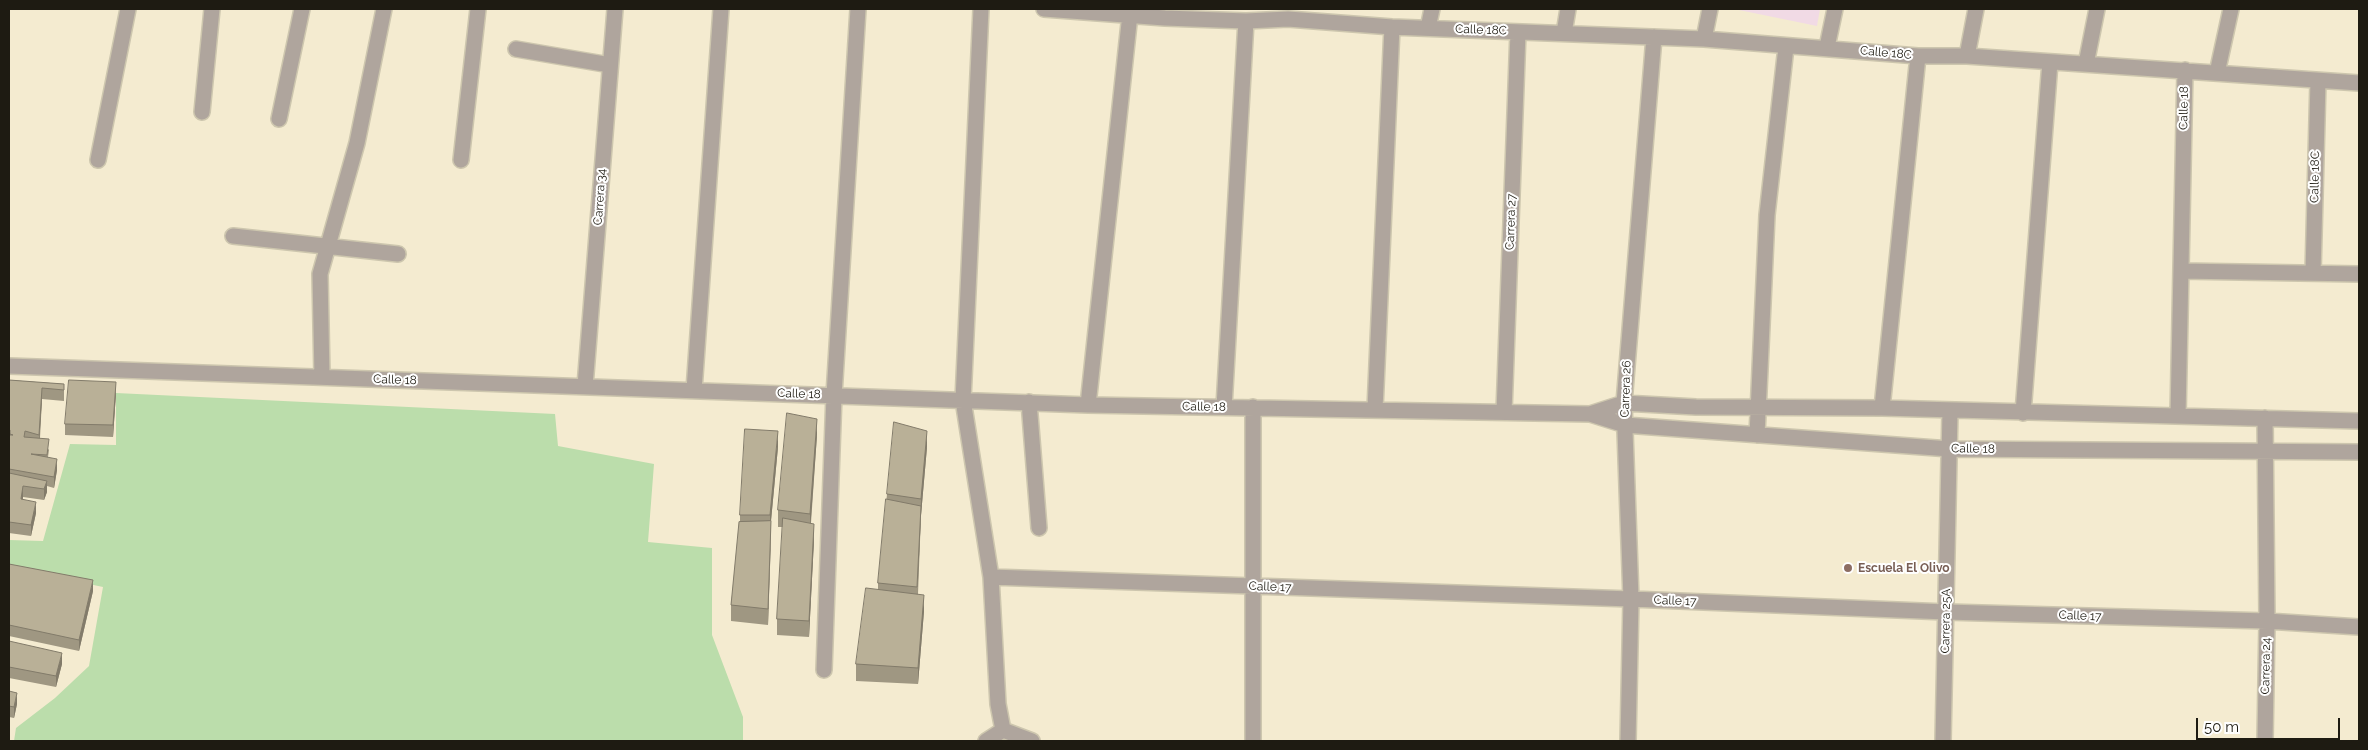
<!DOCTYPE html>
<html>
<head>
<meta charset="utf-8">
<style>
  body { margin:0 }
  #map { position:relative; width:2368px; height:750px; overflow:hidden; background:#f4ebd0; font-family:Raleway,sans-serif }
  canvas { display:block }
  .frame { position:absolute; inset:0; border:10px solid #1e1b12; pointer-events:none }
  .scale { position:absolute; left:2196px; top:718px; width:144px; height:22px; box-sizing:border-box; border:2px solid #1e1b12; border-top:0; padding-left:6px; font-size:15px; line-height:18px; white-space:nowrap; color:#1e1b12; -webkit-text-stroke:4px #fff; paint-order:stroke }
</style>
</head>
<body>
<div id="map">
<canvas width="2368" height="750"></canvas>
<div class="frame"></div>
<div class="scale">50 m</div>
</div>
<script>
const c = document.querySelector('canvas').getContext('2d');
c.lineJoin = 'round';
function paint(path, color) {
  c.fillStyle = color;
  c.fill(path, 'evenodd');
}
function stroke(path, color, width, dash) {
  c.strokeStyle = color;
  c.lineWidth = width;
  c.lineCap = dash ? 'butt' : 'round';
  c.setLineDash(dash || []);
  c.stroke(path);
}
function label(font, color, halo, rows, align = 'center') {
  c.font = font + ' Raleway,sans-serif';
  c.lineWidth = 4;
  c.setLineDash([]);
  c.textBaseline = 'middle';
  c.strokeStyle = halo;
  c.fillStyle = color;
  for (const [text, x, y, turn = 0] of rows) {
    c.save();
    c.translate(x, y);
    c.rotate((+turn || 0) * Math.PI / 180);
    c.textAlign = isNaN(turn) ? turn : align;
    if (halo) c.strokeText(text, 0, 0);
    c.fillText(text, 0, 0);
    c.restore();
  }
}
const medical = new Path2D(`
  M 1734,9 L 1820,9 L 1817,26 Z`);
const green = new Path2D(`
  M 116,393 L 555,414 L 558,446 L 654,464 L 648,542 L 712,548 L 712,635 L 743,717 L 743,741 L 14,741 L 16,728 L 55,698 L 89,666 L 103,587 L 9,567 L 9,540 L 43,541 L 70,444 L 116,445 Z`);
const minor = new Path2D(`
  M 981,9 L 963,400 L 991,577 L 998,704 L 1003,730
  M 1044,9 L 1165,18 L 1246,21 L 1288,19 L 1392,27 L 1704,39 L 1918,56 L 1967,56 L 2359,83
  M 1428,28 L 1432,9
  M 1564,33 L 1568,9
  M 1704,39 L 1710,9
  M 1827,47 L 1835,9
  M 516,49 L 610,65
  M 1967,56 L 1976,9
  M 2086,64 L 2097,9
  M 2217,73 L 2231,9
  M 202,112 L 212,9
  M 279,119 L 302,9
  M 98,160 L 128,9
  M 461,160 L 478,9
  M 233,236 L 398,254
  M 2181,271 L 2359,274
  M 2313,273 L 2318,81
  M 9,366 L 1088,405 L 1590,414 L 1625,425 L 1950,449 L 2359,452
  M 322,377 L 320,274 L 357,143 L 384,9
  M 585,386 L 615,9
  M 694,390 L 721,9
  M 1029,402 L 1039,528
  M 1088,405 L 1130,14
  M 1224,407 L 1246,21
  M 1253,407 L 1253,741
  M 1882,408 L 1918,56
  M 1375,409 L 1392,27
  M 1504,412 L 1518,32
  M 2023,413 L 2050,62
  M 1590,414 L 1624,403 L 1696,407 L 1882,408 L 2359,421
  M 2178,416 L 2185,70
  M 2265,418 L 2267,621 L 2265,741
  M 1757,435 L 1767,215 L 1786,47
  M 991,577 L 1631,599 L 1946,612 L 2267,621 L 2359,627
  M 824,670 L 834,395 L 858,9
  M 1003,730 L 1032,741
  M 986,741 L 1003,730
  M 1628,741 L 1631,599 L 1624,403 L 1654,37
  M 1943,741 L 1950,411`);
const wall = new Path2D(`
  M 9,380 L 64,384 L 64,401 L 42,399 L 40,438 L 49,450 L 48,457 L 57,470 L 54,488 L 47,486 L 47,492 L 44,500 L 23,497 L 23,499 L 36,513 L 31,536 L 9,533 Z
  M 116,393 L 113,437 L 65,435 L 65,424 Z
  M 817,435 L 811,523 L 814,540 L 809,637 L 777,635 L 777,619 L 783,527 L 778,527 L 778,510 Z
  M 778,447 L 771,521 L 768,625 L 731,621 L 731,605 L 740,522 L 740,515 Z
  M 927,447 L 921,515 L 918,594 L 924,611 L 918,684 L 856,681 L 856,664 L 878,589 L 878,583 L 887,494 Z
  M 9,564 L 93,591 L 79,651 L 9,636 Z
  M 9,641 L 62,664 L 56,687 L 9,678 Z
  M 9,691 L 17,704 L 14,718 L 9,717 Z`);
const shadedWall = new Path2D(`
  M 116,382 L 116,393 L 113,437 L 113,425 Z
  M 42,388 L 42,399 L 39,446 L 39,435 Z
  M 817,419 L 817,435 L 810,531 L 810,514 Z
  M 778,431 L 778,447 L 770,531 L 770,515 Z
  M 927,431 L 927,447 L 921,515 L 917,603 L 921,499 Z
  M 57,459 L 57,470 L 54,488 L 54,477 Z
  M 47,481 L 47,492 L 44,500 L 44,489 Z
  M 23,486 L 23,497 L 21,510 L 21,499 Z
  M 36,502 L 36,513 L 31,536 L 31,525 Z
  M 771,521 L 771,538 L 768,625 L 768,609 Z
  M 814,524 L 814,540 L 809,637 L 809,621 Z
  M 93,580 L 93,591 L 79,651 L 79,640 Z
  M 924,595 L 924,611 L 918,684 L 918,668 Z
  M 62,653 L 62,664 L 56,687 L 56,676 Z
  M 17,693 L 17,704 L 14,718 L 14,707 Z`);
const building = new Path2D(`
  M 9,380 L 64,384 L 64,390 L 42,388 L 39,435 L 25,431 L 24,437 L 49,439 L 47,455 L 31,454 L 57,459 L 54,477 L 9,469 L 9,435 L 13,435 L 10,434 L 10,430 L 9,430 Z
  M 69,380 L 116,382 L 113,425 L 65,424 Z
  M 787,413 L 817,419 L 810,514 L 778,510 Z
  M 894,422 L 927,431 L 921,499 L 887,494 Z
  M 745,429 L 778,431 L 770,515 L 740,515 Z
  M 9,473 L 47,481 L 44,489 L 23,486 L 21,499 L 36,502 L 31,525 L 9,522 Z
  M 886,499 L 921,506 L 917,587 L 878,583 Z
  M 783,518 L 814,524 L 809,621 L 777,619 Z
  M 771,521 L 768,609 L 731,605 L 739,522 Z
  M 9,564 L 93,580 L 79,640 L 9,625 Z
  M 866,588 L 924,595 L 918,668 L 856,664 Z
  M 9,641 L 62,653 L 56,676 L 9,667 Z
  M 9,691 L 17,693 L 14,707 L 9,706 Z`);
const markers = [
  [1848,568,5,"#8d6e63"]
];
const streetNames = [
  ["Calle 18C",1481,30,2],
  ["Calle 18C",1886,53,5],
  ["Calle 18",2184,108,-89],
  ["Calle 18C",2315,177,-89],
  ["Carrera 34",600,197,-86],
  ["Carrera 27",1511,222,-88],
  ["Calle 18",395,380,2],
  ["Carrera 26",1626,389,-88],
  ["Calle 18",799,394,2],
  ["Calle 18",1204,407,1],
  ["Calle 18",1973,449,1],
  ["Calle 17",1270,587,2],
  ["Calle 17",1675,601,2],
  ["Calle 17",2080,616,2],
  ["Carrera 25A",1946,621,-89],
  ["Carrera 24",2266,666,-89]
];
const educationNames = [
  ["Escuela El Olivo",1858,568]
];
paint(medical, '#f1dae5');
paint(green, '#bbddab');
stroke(minor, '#cdc6ae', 18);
stroke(minor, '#afa59d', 15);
paint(wall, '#9f9782');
paint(shadedWall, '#827b6a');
paint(building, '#b9b097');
stroke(building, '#827b6a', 1);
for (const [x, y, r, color] of markers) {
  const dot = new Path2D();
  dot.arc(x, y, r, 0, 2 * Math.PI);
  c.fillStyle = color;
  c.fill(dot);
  stroke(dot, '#fff', 2);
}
label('12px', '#1e1b12', '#fff', streetNames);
label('bold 12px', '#785e54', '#fff', educationNames, 'left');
</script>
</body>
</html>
